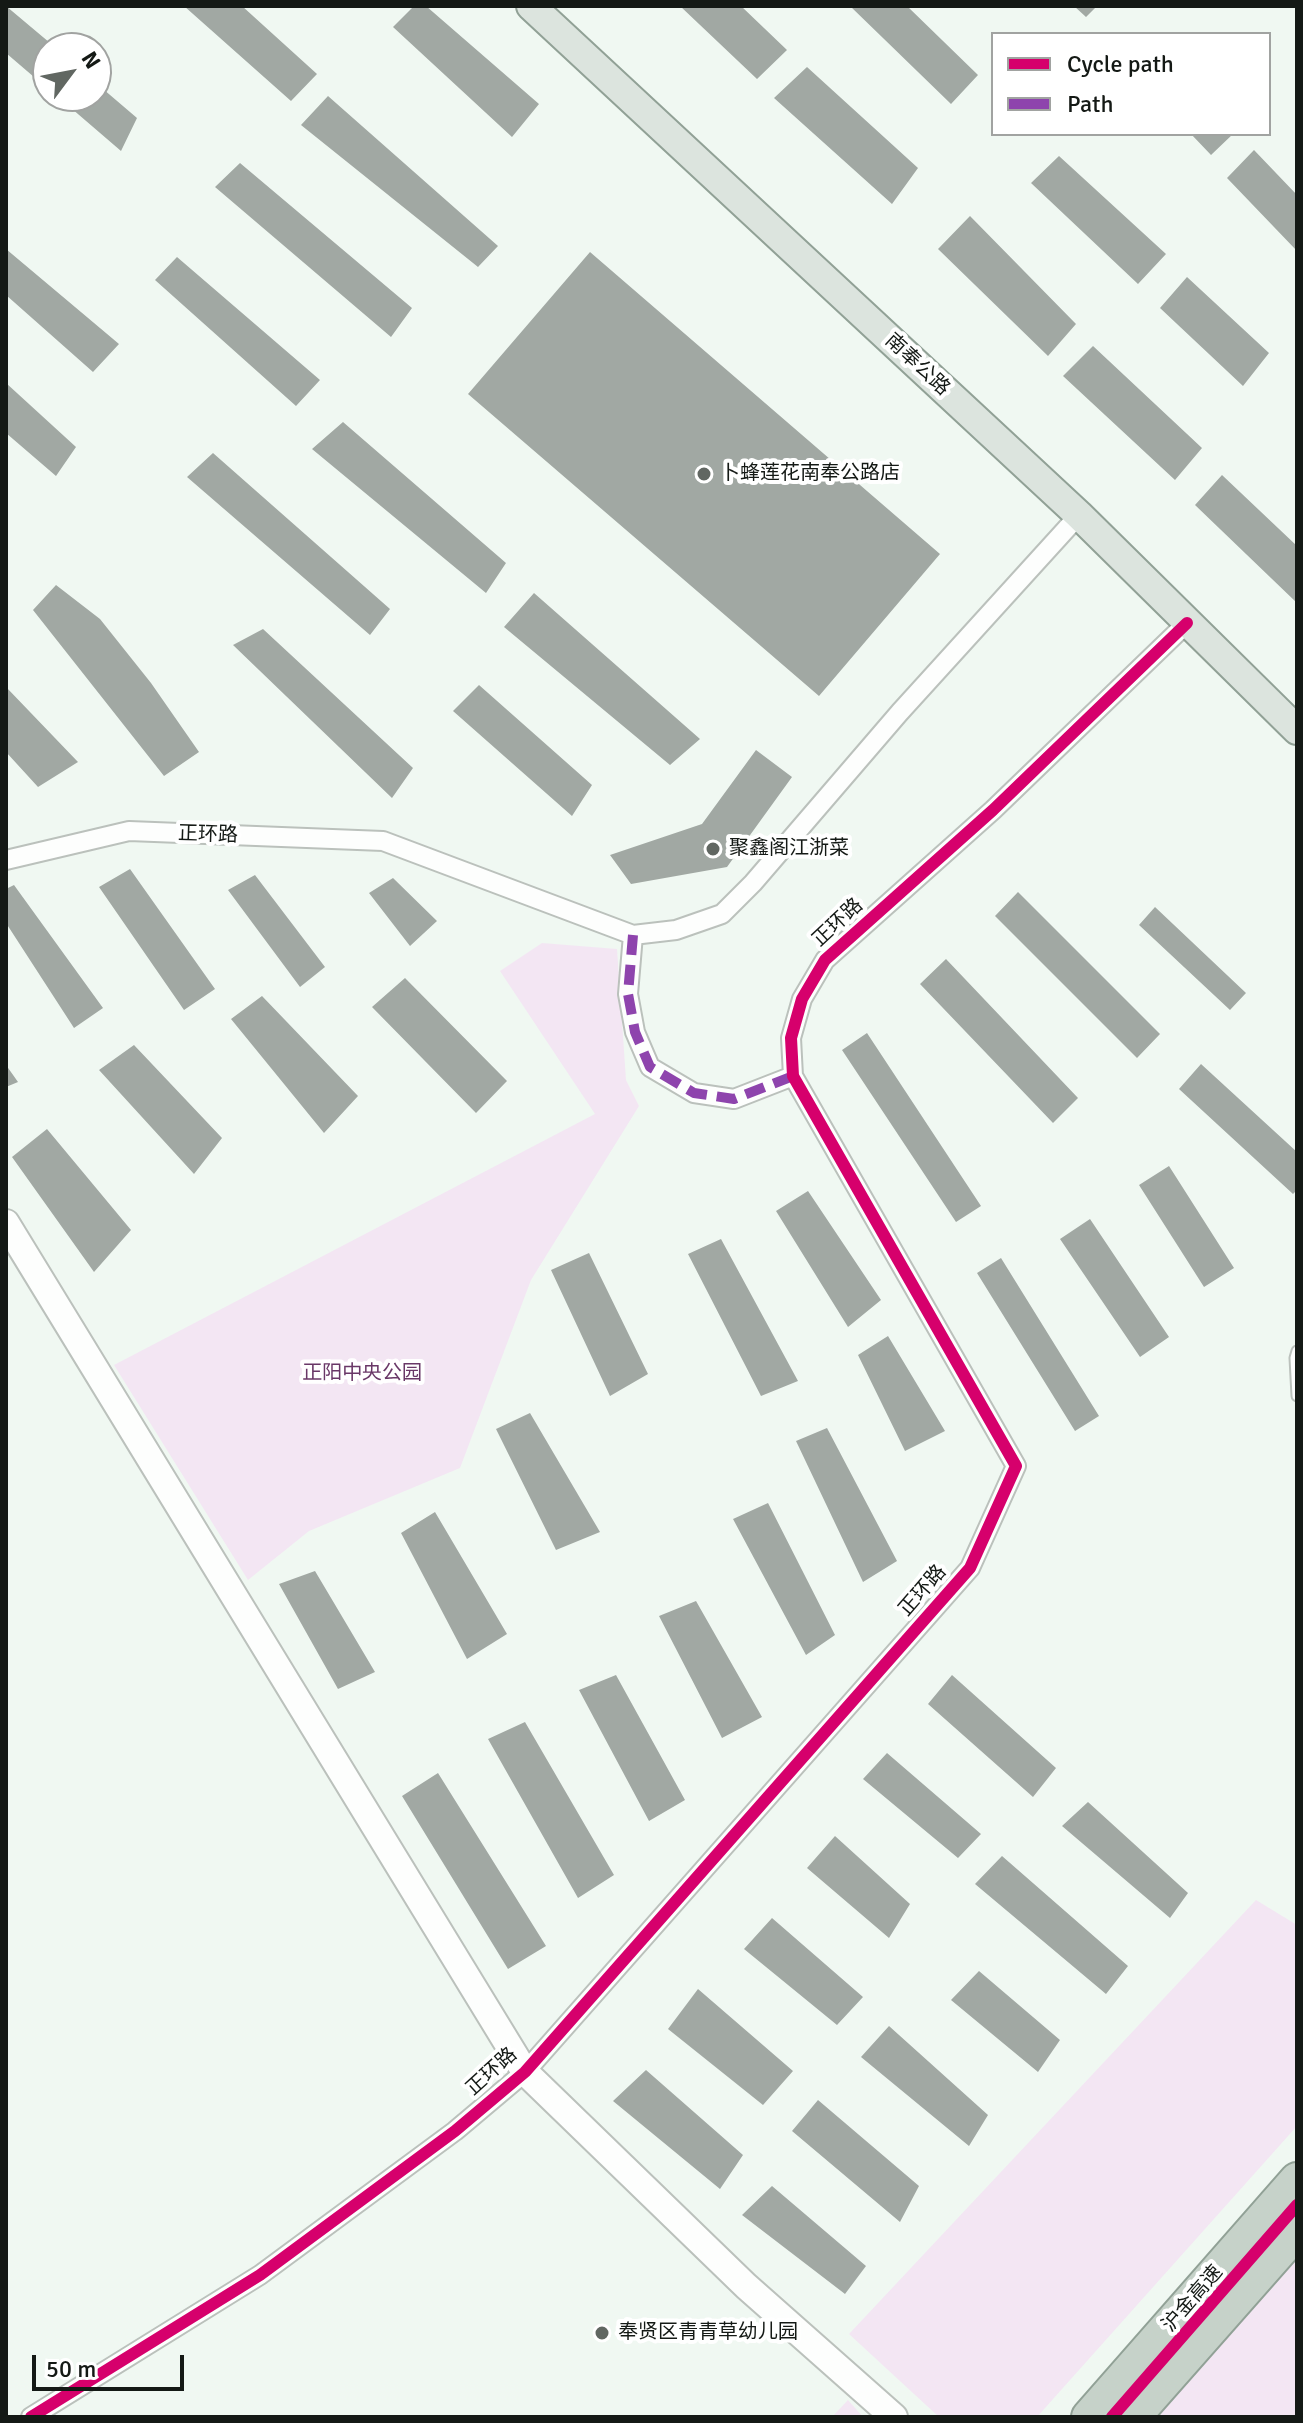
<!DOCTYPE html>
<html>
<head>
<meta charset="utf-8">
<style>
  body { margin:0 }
  #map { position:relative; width:1303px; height:2423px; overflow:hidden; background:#f0f8f2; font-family:Signika,sans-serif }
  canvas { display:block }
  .frame { position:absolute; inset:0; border:8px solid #141915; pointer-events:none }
  .legend { position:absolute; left:991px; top:32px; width:280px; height:104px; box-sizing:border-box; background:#fff; border:2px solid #a1a3a1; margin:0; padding:10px 14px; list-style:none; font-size:24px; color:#141915 }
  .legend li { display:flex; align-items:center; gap:16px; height:40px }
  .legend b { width:40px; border:2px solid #a1a3a1 }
  .north { position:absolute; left:32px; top:32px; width:80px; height:80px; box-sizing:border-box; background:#fff; border:2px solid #a1a3a1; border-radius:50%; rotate:58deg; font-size:22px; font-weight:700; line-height:32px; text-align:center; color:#141915 }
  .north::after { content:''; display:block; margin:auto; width:28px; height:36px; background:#616762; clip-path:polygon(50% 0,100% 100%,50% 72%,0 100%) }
  .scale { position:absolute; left:32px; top:2355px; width:152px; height:36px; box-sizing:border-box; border:4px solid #141915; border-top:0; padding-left:10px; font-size:24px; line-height:28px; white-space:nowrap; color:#141915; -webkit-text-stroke:6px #fff; paint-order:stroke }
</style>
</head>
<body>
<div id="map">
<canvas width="1303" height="2423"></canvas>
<div class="frame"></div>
<ul class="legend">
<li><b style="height:10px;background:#d6006c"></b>Cycle path</li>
<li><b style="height:10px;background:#8e44ad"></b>Path</li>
</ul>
<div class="north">N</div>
<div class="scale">50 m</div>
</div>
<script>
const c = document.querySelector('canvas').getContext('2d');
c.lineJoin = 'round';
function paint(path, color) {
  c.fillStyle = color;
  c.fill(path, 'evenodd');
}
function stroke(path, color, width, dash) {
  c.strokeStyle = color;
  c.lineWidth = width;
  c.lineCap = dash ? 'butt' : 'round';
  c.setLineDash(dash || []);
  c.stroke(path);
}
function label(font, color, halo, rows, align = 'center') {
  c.font = font + ' Signika,"Noto Sans SC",sans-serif';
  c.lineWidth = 8;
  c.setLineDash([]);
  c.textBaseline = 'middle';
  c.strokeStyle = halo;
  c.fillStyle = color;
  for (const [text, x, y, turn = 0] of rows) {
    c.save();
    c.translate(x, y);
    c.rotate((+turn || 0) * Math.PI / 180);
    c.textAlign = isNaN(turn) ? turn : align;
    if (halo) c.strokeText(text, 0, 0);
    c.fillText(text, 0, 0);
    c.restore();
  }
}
const green = new Path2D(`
  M 542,943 L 617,949 L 626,1080 L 639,1106 L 531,1280 L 460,1468 L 309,1531 L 248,1580 L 114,1365 L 595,1114 L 500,971 Z
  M 1256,1900 L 1297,1925 L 1297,2126 L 1037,2417 L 939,2417 L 849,2334 Z
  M 1297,2254 L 1297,2417 L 1154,2417 Z
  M 848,2400 L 863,2417 L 832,2417 Z`);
const building = new Path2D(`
  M 6,6 L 56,48 L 48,48 L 48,89 L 6,53 Z
  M 184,6 L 242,6 L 317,74 L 291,101 Z
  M 414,6 L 426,6 L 539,104 L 512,137 L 393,27 Z
  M 680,6 L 741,6 L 787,50 L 757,79 Z
  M 850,6 L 907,6 L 978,75 L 951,104 Z
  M 1074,6 L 1097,6 L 1086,17 Z
  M 807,67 L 918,168 L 892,204 L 774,98 Z
  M 96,83 L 137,118 L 121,151 L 57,96 L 96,96 Z
  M 328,96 L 498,246 L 478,267 L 301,125 Z
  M 1191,134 L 1233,134 L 1211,155 Z
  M 1254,150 L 1297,195 L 1297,251 L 1227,178 Z
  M 1059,156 L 1166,254 L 1138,284 L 1031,183 Z
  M 240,163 L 412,308 L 391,337 L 215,187 Z
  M 970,216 L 1076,324 L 1048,356 L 938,249 Z
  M 6,249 L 119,344 L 93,372 L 6,295 Z
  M 590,252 L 940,554 L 819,696 L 468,394 Z
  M 177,257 L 320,380 L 296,406 L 155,280 Z
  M 1187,277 L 1269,353 L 1243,386 L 1160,308 Z
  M 1093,346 L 1202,448 L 1175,480 L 1063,376 Z
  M 6,383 L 76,447 L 56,476 L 6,433 Z
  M 343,422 L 506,563 L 486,593 L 312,449 Z
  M 213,453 L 390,609 L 370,635 L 187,477 Z
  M 1222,475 L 1297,546 L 1297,603 L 1195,505 Z
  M 56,585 L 100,619 L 151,683 L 199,752 L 164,776 L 33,610 Z
  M 534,593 L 700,739 L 670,765 L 504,627 Z
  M 263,629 L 413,768 L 392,798 L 233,645 Z
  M 479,685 L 592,785 L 572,816 L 453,711 Z
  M 6,687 L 78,762 L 38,787 L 6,752 Z
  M 756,750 L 792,777 L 727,867 L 631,884 L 610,855 L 702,824 Z
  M 130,869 L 215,989 L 184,1010 L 99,887 Z
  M 255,875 L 325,967 L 300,987 L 228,890 Z
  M 393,878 L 437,921 L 410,946 L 369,893 Z
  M 14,885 L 103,1008 L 74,1028 L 6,923 L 6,889 Z
  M 1018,892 L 1160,1034 L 1137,1058 L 995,916 Z
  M 1155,907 L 1246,993 L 1230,1010 L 1139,925 Z
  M 946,959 L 1078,1098 L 1053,1123 L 920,984 Z
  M 405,978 L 507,1081 L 476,1113 L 372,1007 Z
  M 262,996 L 358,1096 L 324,1133 L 231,1019 Z
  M 867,1033 L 981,1206 L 956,1222 L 842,1050 Z
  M 134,1045 L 222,1138 L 194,1174 L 99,1070 Z
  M 1201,1064 L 1297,1152 L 1297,1190 L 1293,1194 L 1179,1089 Z
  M 6,1065 L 18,1082 L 6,1087 Z
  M 47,1129 L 131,1230 L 94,1272 L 12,1157 Z
  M 1169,1166 L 1234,1268 L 1204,1287 L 1139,1185 Z
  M 808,1191 L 881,1300 L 848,1327 L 776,1211 Z
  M 1090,1219 L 1169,1337 L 1140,1357 L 1060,1239 Z
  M 721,1239 L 798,1381 L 761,1396 L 688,1254 Z
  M 589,1253 L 648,1374 L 610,1396 L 551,1270 Z
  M 1001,1258 L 1099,1416 L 1075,1431 L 977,1273 Z
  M 888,1336 L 945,1431 L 905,1451 L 858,1355 Z
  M 530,1413 L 600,1532 L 556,1550 L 496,1429 Z
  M 827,1428 L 897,1561 L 863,1582 L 796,1441 Z
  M 768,1503 L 835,1635 L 806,1655 L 733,1519 Z
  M 435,1512 L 507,1634 L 467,1659 L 401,1533 Z
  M 315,1571 L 375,1672 L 338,1689 L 279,1584 Z
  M 696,1601 L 762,1717 L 722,1738 L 659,1616 Z
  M 616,1675 L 685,1800 L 649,1821 L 579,1690 Z
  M 952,1675 L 1056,1768 L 1033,1797 L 928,1704 Z
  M 525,1722 L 614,1875 L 578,1898 L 488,1739 Z
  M 887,1753 L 981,1834 L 958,1858 L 863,1779 Z
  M 438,1773 L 546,1946 L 508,1969 L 402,1796 Z
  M 1088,1802 L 1188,1893 L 1170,1918 L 1062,1826 Z
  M 835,1836 L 910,1904 L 889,1938 L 807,1868 Z
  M 1002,1856 L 1128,1966 L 1106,1994 L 975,1884 Z
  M 772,1918 L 863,1997 L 837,2025 L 744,1949 Z
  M 979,1971 L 1060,2040 L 1038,2072 L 951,2000 Z
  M 698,1989 L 793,2071 L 763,2105 L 668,2029 Z
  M 889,2026 L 988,2115 L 969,2146 L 861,2057 Z
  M 646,2070 L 743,2155 L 720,2189 L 613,2101 Z
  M 818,2100 L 919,2186 L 900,2222 L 792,2131 Z
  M 772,2186 L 866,2266 L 845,2294 L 742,2215 Z`);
const service = new Path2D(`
  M 1297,1351 L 1295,1358 L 1297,1396`);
const minor = new Path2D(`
  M 6,860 L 129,831 L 383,841 L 633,935 L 676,930 L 722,914 L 753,883 L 900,712 L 1079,515
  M 633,935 L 628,994 L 635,1032 L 650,1067 L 694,1093 L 734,1099 L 793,1076
  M 31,2417 L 260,2275 L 455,2131 L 525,2072 L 970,1568 L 1016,1466 L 793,1076 L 791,1038 L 802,999 L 825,960 L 993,810 L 1187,623`);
const tertiary = new Path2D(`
  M 1112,2417 L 1137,2388`);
const secondary = new Path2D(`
  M 6,1223 L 525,2072 L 746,2286 L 894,2417`);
const primary = new Path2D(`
  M 531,6 L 1079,515 L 1297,730`);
const motorway = new Path2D(`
  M 1089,2417 L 1297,2180
  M 1133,2417 L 1297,2231`);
const quiet = new Path2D(`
  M 633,935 L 628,994 L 635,1032 L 650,1067 L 694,1093 L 734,1099 L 793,1076`);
const cycleway = new Path2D(`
  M 31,2417 L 260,2275 L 455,2131 L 525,2072 L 970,1568 L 1016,1466 L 793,1076 L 791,1038 L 802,999 L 825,960 L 993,810 L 1187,623
  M 1112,2417 L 1297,2205`);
const markers = [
  [704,474,8,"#616762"],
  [713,849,8,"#616762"],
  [602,2333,8,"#616762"]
];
const streetNames = [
  ["南奉公路",917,365,43],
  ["正环路",208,835,2],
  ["正环路",838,923,-43],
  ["正环路",923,1591,-49],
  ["正环路",492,2072,-42],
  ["沪金高速",1193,2299,-49]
];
const poiNames = [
  ["卜蜂莲花南奉公路店",720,474],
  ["聚鑫阁江浙菜",729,849],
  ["奉贤区青青草幼儿园",618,2333]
];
const parkNames = [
  ["正阳中央公园",362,1374]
];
paint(green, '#f3e6f3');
paint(building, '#a1a8a3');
stroke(service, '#bbc1bc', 13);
stroke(minor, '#bbc1bc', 22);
stroke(tertiary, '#bbc1bc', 26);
stroke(secondary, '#bbc1bc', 30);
stroke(primary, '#91a196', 32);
stroke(motorway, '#91a196', 38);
stroke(service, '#fdfefd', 9);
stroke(minor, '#fdfefd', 18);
stroke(tertiary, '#fdfefd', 22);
stroke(secondary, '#fdfefd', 26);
stroke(primary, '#dce4de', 28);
stroke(motorway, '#c6d2c9', 34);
stroke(quiet, '#8e44ad', 10, [20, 10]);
stroke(cycleway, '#d6006c', 12);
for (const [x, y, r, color] of markers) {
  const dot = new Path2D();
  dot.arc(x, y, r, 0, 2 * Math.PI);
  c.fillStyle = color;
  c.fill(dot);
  stroke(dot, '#fff', 3);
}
label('20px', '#141915', '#fff', streetNames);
label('20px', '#141915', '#fff', poiNames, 'left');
label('20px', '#693767', '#fff', parkNames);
</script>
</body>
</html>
